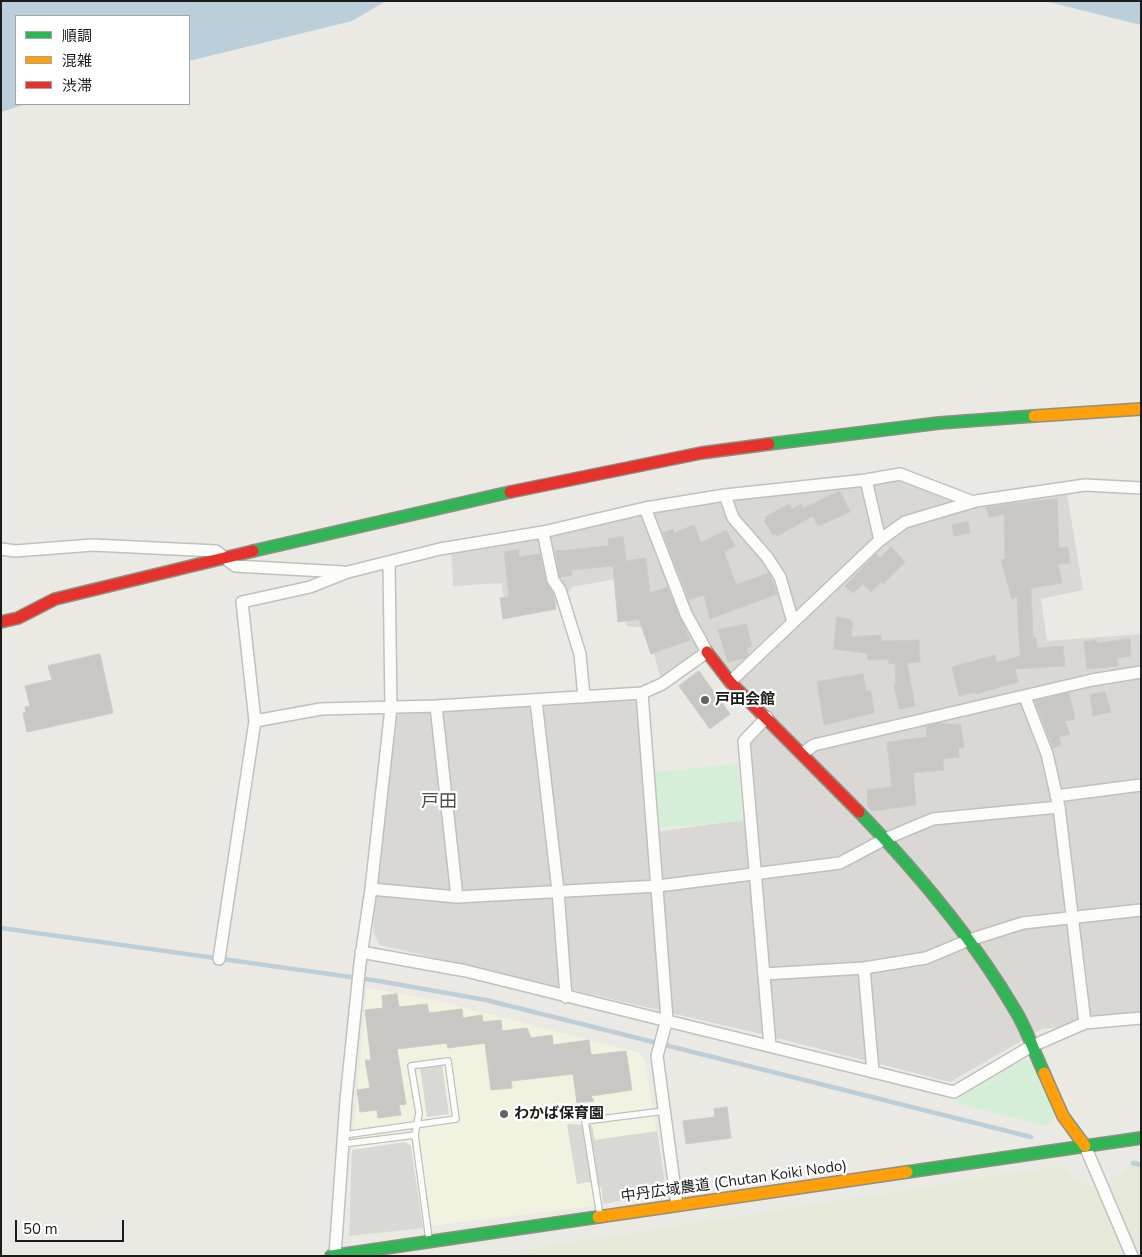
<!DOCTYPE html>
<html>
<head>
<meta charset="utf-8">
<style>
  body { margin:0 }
  #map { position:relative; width:1142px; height:1257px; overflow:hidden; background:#eae9e4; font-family:"Nunito Sans","Noto Sans JP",sans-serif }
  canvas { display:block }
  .frame { position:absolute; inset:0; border:2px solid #1b1b1b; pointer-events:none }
  .legend { position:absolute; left:15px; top:15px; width:175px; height:90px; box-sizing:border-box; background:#fff; border:1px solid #a4a4a4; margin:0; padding:6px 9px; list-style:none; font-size:15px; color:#1b1b1b }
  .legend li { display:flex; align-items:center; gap:10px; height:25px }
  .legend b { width:25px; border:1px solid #a4a4a4 }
  .scale { position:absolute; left:15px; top:1220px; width:109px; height:22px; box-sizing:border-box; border:2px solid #1b1b1b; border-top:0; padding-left:6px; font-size:15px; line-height:18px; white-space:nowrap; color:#1b1b1b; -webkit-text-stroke:4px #fff; paint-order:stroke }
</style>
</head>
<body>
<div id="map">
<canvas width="1142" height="1257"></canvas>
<div class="frame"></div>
<ul class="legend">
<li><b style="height:6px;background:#30b455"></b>順調</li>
<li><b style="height:6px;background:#ff9f0a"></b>混雑</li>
<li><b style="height:6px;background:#e5322d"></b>渋滞</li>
</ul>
<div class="scale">50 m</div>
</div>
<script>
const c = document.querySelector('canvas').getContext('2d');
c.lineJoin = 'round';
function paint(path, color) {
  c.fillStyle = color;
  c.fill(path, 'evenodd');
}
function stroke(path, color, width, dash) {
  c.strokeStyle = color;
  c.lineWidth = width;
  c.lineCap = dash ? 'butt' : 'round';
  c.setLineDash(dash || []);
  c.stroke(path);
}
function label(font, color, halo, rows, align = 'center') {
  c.font = font + ' "Nunito Sans","Noto Sans JP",sans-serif';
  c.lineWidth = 4.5;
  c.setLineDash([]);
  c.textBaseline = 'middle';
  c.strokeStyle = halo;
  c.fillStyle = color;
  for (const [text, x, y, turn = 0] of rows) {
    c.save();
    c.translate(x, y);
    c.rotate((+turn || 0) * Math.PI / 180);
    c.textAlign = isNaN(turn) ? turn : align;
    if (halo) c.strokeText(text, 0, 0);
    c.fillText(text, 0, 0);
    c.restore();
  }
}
const residential = new Path2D(`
  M 900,474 L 976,501 L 1066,488 L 1083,590 L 1041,599 L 1047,641 L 1141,634 L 1141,1018 L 1042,1029 L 950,1082 L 757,1033 L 380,945 L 373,932 L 391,708 L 642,693 L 654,832 L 743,820 L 744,741 L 767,717 L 707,653 L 662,684 L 647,628 L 627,626 L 615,579 L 572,587 L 562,603 L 505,612 L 502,583 L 453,586 L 451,547 L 594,520 Z`);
const education = new Path2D(`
  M 367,988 L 430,999 L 640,1053 L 645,1062 L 666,1190 L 661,1194 L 593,1206 L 349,1236 L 354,1127 Z`);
const farmland = new Path2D(`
  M 1141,1154 L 1141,1256 L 486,1256 L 1059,1166 L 1087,1185 L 1108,1184 Z`);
const park = new Path2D(`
  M 738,764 L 743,821 L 659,828 L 654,772 Z
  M 1019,1060 L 1030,1061 L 1057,1113 L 1047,1126 L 952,1102 Z`);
const parking = new Path2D(`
  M 442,1064 L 449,1114 L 427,1117 L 420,1067 Z
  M 567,1124 L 592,1125 L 595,1140 L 657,1131 L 666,1190 L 661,1194 L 603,1204 L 601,1187 L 589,1182 L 577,1184 Z
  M 405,1142 L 411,1146 L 423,1228 L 349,1236 L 352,1150 Z`);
const water = new Path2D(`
  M 1,1 L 386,1 L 352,21 L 189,61 L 189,16 L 16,16 L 16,104 L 26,104 L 1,112 Z
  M 1045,1 L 1141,1 L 1141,25 Z`);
const stream = new Path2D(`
  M 1,928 L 379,981 L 486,1000 L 1031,1137
  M 1133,1163 L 1141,1165`);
const building = new Path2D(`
  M 840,491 L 850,512 L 818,526 L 813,516 L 777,536 L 776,534 L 773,535 L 764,521 L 767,519 L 765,517 L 789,504 L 792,509 L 801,504 L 803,508 Z
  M 1057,499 L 1059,548 L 1068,547 L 1070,563 L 1058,564 L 1062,583 L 1031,588 L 1033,638 L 1036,638 L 1037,648 L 1063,646 L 1065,666 L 1015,669 L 1018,682 L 976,694 L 975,692 L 959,696 L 952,667 L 995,655 L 997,663 L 1020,656 L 1017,597 L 1012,599 L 1001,560 L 1005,559 L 1004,514 L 989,518 L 986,507 Z
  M 968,522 L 970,533 L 954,536 L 952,525 Z
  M 694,525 L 701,543 L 726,530 L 735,546 L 724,552 L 736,585 L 769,573 L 777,594 L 710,619 L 704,595 L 689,600 L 663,533 L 673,529 L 674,533 Z
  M 623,537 L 626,561 L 646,558 L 650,593 L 667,587 L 690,640 L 651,654 L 639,619 L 618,622 L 613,566 L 571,570 L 572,575 L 560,577 L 555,551 L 609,546 L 608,539 Z
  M 891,547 L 905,562 L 883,584 L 881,582 L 871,592 L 863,584 L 853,593 L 845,586 L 876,554 L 880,558 Z
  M 519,550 L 519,557 L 540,554 L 546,582 L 553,593 L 556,609 L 503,619 L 500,598 L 509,597 L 504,552 Z
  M 837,617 L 851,619 L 851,622 L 853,623 L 851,637 L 881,635 L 881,641 L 919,640 L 920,662 L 907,663 L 915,706 L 899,709 L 894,685 L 896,685 L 895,663 L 889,664 L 889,659 L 868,660 L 867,653 L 834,649 Z
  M 746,624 L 752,646 L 747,648 L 748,654 L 745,658 L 728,662 L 718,630 Z
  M 1130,639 L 1131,656 L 1117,658 L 1118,666 L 1087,669 L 1084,642 L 1096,640 L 1097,643 Z
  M 100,654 L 113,713 L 27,732 L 23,713 L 26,712 L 25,707 L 30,706 L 25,686 L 52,680 L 48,666 Z
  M 699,671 L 730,714 L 710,729 L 679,686 Z
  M 863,674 L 866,691 L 871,691 L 874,713 L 824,725 L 817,682 Z
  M 1105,692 L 1111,712 L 1093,716 L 1090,695 Z
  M 1069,693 L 1075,719 L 1065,721 L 1070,734 L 1059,737 L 1061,745 L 1053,748 L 1035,701 Z
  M 939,723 L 961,725 L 964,748 L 958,748 L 959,757 L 943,759 L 944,770 L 913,773 L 916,805 L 872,811 L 868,807 L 867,790 L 892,787 L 887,742 L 927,737 L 926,727 Z
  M 397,994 L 399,1007 L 427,1004 L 429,1013 L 462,1009 L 463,1018 L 482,1015 L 483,1022 L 501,1020 L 502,1031 L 527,1028 L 531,1038 L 552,1035 L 553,1045 L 589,1040 L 591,1055 L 626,1051 L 632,1090 L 591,1096 L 594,1101 L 577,1103 L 573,1074 L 511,1081 L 512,1088 L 491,1090 L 485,1043 L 448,1048 L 447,1043 L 397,1049 L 406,1104 L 399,1105 L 401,1115 L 378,1118 L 377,1110 L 360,1112 L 357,1090 L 370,1088 L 365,1060 L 371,1060 L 365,1010 L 383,1008 L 382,996 Z
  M 727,1107 L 731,1138 L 686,1144 L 683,1121 L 715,1117 L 714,1109 Z`);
const lane = new Path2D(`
  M 344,1135 L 456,1119 L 448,1061 L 411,1066 L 419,1113 L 415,1135 L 429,1239
  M 343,1144 L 415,1135
  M 600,1216 L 585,1121 L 664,1111`);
const street = new Path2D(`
  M 866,480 L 880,540
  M 725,495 L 733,518 L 767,557 L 780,577 L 793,622
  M 543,532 L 553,580 L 560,590 L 580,654 L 584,697
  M 1,549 L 15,551 L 93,545 L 216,551 L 235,566 L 343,572
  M 730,682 L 880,540 L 905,522 L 976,501 L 1085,485 L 1141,488
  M 642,693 L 667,1019 L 657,1056 L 677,1205
  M 1025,697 L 1047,754 L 1059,807 L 1085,1023
  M 536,701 L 558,891 L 566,997
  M 436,706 L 457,897
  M 767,717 L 744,741 L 770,1046
  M 255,721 L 321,709 L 436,706 L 642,693 L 662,684 L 707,652 L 686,614 L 645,508
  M 803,753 L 814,745 L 1092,680 L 1141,672
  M 1056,796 L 1141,785
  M 371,889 L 457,897 L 658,886 L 840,863 L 885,839 L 933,819 L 1059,807
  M 361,952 L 466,971 L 954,1092 L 1030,1047 L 1085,1023 L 1141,1018
  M 219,959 L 255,721 L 242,602 L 310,587 L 348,572 L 440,549 L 543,532 L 645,508 L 725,495 L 866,480 L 900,474 L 973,502
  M 864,968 L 873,1072
  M 764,974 L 864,968 L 926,958 L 969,940 L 1023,923 L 1141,910
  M 1085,1146 L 1132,1256
  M 335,1255 L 346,1100 L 360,963 L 371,889 L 391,708 L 389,562`);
const fast = new Path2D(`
  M 769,444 L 939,423 L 1034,416
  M 253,551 L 510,492
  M 859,812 C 917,872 973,938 1015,1010 C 1027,1029 1034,1052 1044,1073
  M 907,1172 L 1141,1138
  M 331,1256 L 598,1217`);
const slow = new Path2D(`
  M 1034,416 L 1141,409
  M 1044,1073 L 1063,1116 L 1085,1146
  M 598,1217 L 907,1172`);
const jam = new Path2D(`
  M 510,492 L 701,453 L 769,444
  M 1,622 L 18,618 L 55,599 L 253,551
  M 707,652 L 730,682 L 859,812`);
const markers = [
  [705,700,5,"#636361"],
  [504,1114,5,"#636361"]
];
const poiNames = [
  ["戸田会館",715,700],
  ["わかば保育園",514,1114]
];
const streetNames = [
  ["中丹広域農道 (Chutan Koiki Nodo)",734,1182,-8]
];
const quarterNames = [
  ["戸田",439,803]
];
paint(residential, '#d9d8d5');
paint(education, '#f1f3e0');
paint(farmland, '#e6e9d8');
paint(park, '#d5eed7');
paint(parking, '#d8d8d5');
paint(water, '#bbcfda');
stroke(stream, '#bbcfda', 4.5);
paint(building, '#c8c7c4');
stroke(building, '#cdcbc6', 1);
stroke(lane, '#c1c0be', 8);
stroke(street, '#c1c0be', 14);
stroke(fast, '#8e917f', 14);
stroke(slow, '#8e917f', 14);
stroke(jam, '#8e917f', 14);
stroke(lane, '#fcfcfb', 5.5);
stroke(street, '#fcfcfb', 11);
stroke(fast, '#30b455', 11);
stroke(slow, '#ff9f0a', 11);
stroke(jam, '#e5322d', 11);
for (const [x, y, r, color] of markers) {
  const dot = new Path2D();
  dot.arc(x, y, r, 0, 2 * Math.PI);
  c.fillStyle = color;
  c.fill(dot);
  stroke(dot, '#fff', 2);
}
label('bold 15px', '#1b1b1b', '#fff', poiNames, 'left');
label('15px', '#1b1b1b', '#fff', streetNames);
label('18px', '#4e4e4e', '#fff', quarterNames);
</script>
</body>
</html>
